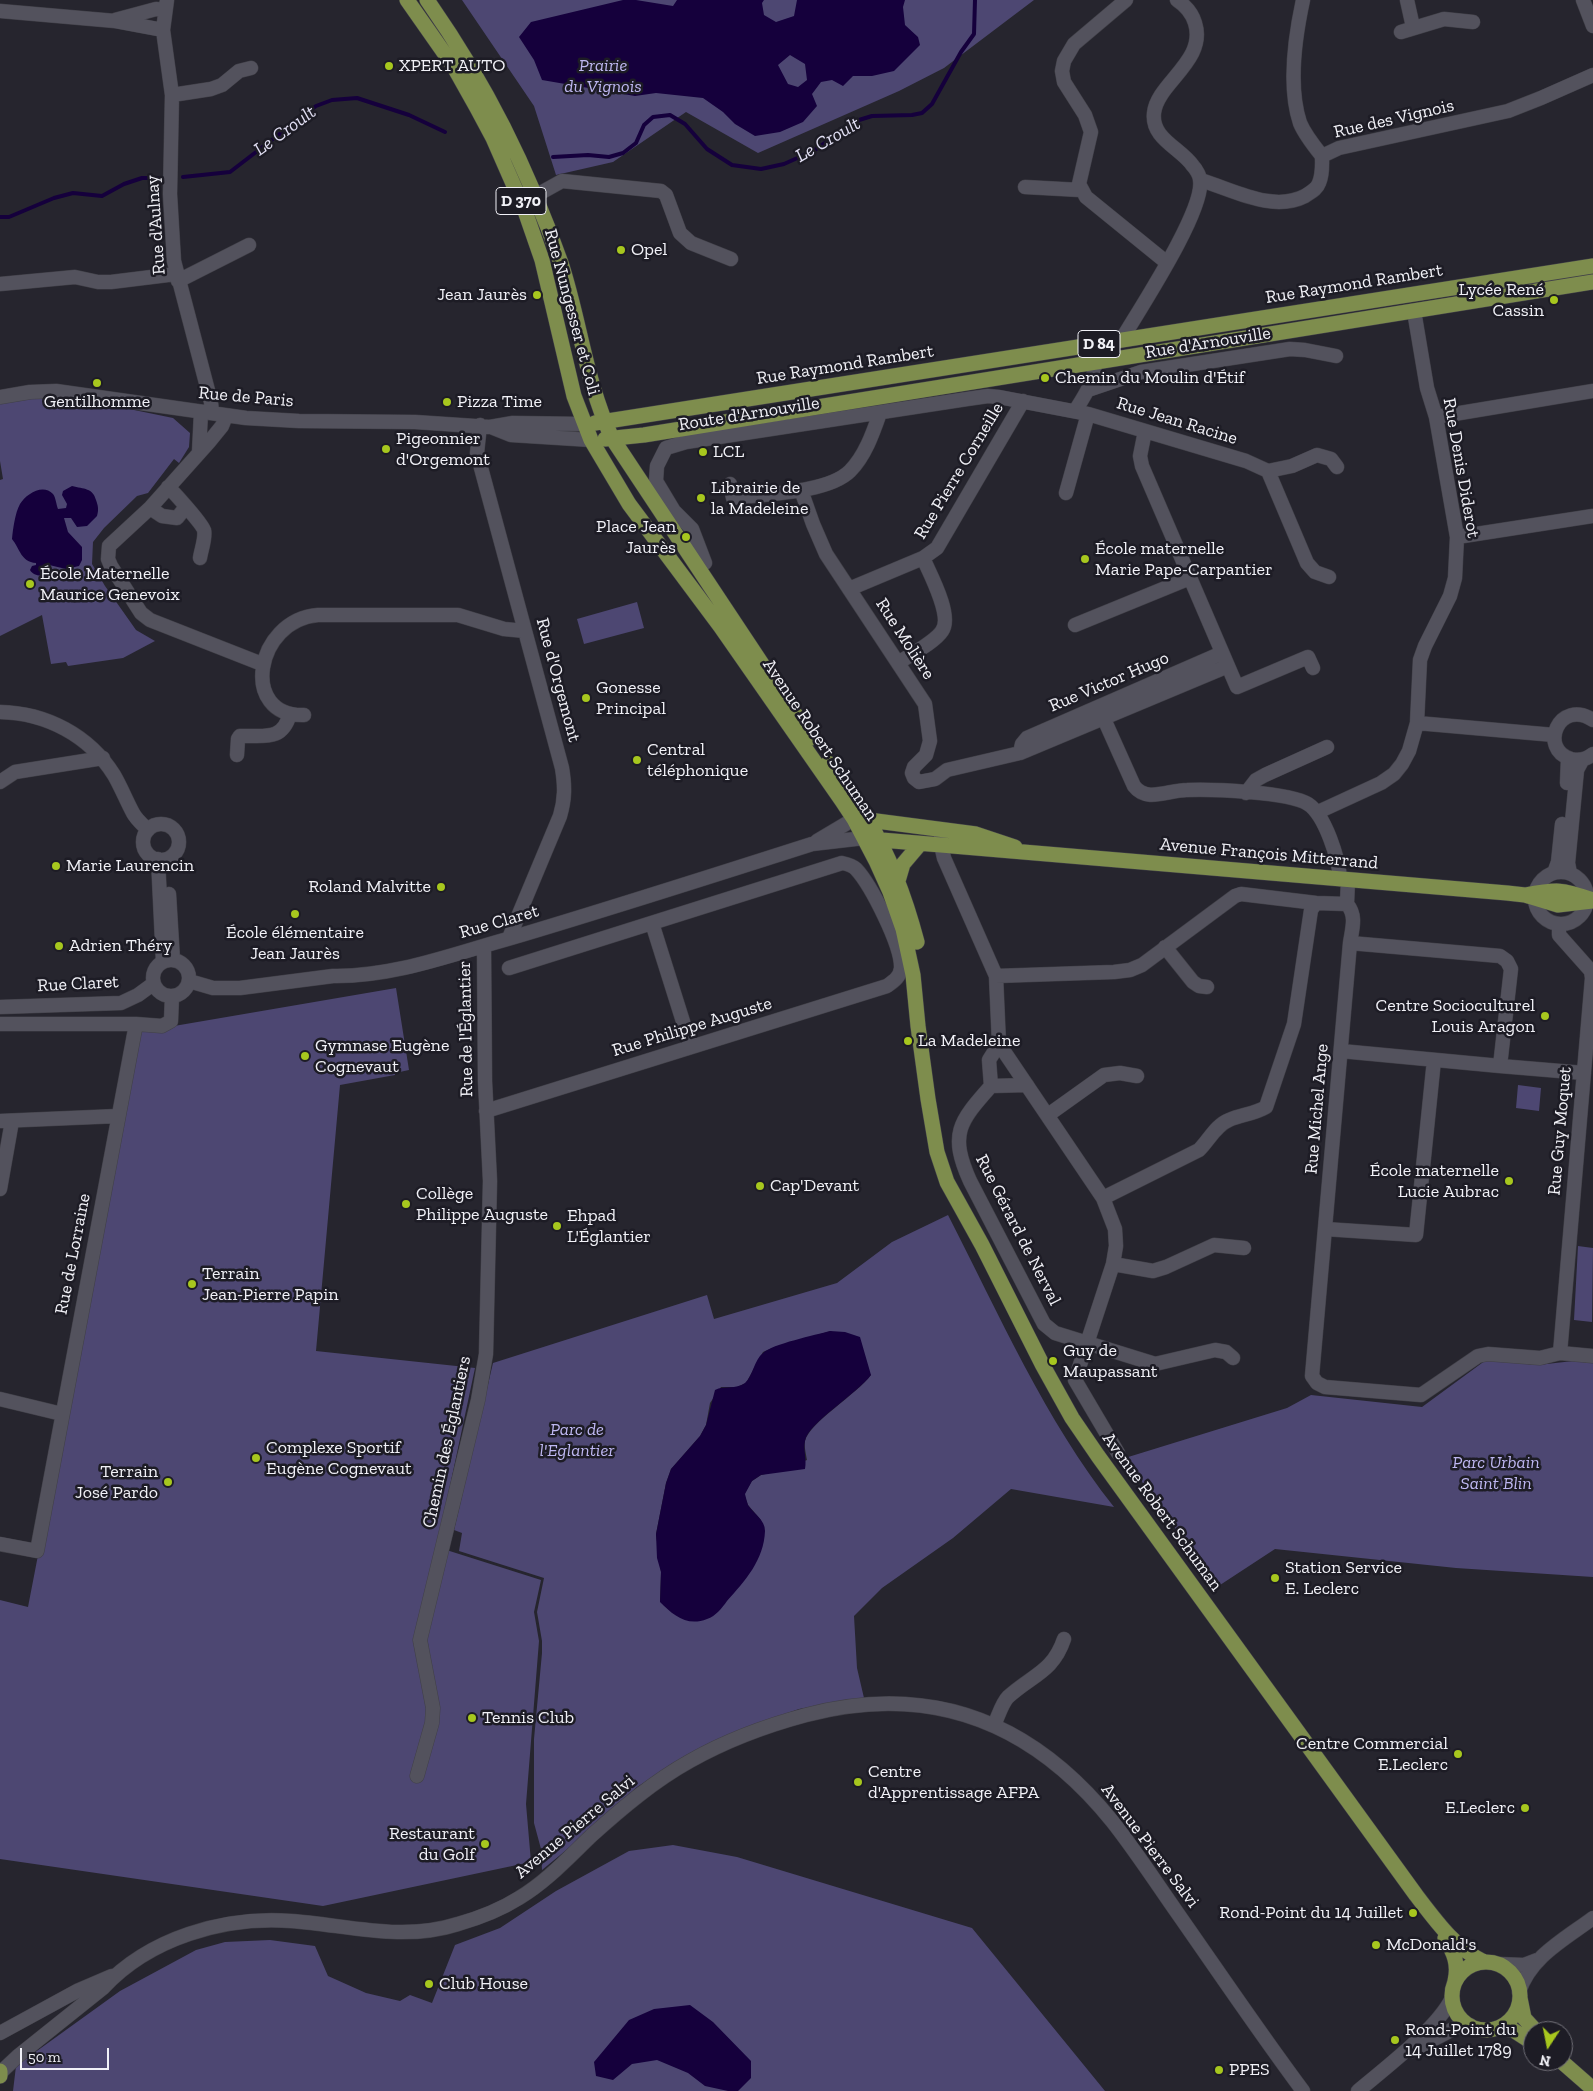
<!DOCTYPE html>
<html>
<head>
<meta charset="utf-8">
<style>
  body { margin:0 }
  #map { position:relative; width:1593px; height:2091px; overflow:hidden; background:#26252e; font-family:"Zilla Slab",serif }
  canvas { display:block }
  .north { position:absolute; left:1523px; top:2021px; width:50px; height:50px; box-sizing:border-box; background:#1d1c25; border:1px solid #727179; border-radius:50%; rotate:191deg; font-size:14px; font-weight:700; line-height:20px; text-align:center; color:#f1f1f7 }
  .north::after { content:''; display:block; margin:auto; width:18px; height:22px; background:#a7c71e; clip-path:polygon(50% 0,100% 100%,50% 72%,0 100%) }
  .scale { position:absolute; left:20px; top:2048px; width:89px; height:22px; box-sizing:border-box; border:2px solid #f1f1f7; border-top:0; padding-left:6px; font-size:15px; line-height:18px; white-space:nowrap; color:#f1f1f7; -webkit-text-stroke:4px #1d1c25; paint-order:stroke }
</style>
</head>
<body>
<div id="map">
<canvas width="1593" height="2091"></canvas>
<div class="north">N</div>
<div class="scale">50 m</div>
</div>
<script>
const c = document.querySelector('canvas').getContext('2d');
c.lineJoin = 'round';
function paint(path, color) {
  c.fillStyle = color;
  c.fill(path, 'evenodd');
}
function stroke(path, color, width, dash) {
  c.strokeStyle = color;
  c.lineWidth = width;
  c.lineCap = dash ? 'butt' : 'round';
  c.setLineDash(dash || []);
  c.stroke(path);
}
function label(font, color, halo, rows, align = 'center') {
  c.font = font + ' "Zilla Slab",serif';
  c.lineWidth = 5;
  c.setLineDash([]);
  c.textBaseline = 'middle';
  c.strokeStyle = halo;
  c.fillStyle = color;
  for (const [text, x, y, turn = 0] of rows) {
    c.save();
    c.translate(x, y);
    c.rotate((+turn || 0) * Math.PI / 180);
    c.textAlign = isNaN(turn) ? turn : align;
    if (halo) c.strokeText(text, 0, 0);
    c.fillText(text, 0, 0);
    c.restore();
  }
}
const green = new Path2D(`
  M 462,0 L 1034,0 L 944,68 L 899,91 L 758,153 L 686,112 L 613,162 L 556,175 L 534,106 Z
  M 39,396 L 105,404 L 173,418 L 190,433 L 189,447 L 179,463 L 174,459 L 148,493 L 137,496 L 104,528 L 93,542 L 92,564 L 105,586 L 136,630 L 155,641 L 123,658 L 68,666 L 66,662 L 51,664 L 42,615 L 0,636 L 0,480 L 3,479 L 0,461 L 0,403 Z
  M 637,602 L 644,628 L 584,644 L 577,619 Z
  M 396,988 L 409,1070 L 395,1073 L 395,1075 L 340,1085 L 316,1351 L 475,1368 L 437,1547 L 541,1580 L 534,1612 L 539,1641 L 526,1804 L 531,1862 L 323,1906 L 0,1859 L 0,1600 L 28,1607 L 139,1032 Z
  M 1518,1085 L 1541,1088 L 1539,1111 L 1516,1108 Z
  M 948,1215 C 999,1314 1045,1420 1114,1507 L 1011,1489 L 953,1538 L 882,1588 L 854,1616 L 857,1668 L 864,1698 L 799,1709 L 744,1729 L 683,1759 L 637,1787 L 587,1833 L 542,1870 L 541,1849 L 534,1823 L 534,1739 L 542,1653 L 542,1641 L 537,1612 L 544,1578 L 459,1551 L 462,1533 L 454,1530 L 493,1363 L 707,1295 L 714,1319 L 837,1283 L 892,1242 ZM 831,1331 L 871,1375 C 856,1395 810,1422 805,1441 C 804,1446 806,1454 807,1460 L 778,1471 L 761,1475 L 752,1481 L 744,1494 L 748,1505 L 761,1520 L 660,1602 L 661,1572 L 656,1534 L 666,1483 L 671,1469 L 700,1436 L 706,1425 L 710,1403 L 721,1387 L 737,1387 L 746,1383 L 763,1352 L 775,1347 Z
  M 1578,1246 L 1593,1248 L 1592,1322 L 1574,1320 Z
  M 1486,1360 L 1538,1365 L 1573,1361 L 1593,1363 L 1593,1577 L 1456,1568 L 1275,1549 L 1217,1587 L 1125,1458 L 1287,1408 L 1311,1395 L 1422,1407 Z
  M 673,1845 L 737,1857 L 972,1928 L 1105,2091 L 13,2091 L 16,2066 L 120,1991 L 196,1950 L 225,1942 L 270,1940 L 315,1946 L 328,1976 L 366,1993 L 400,2001 L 410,1995 L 432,2003 L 455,1945 L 500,1928 L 556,1891 L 629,1851 Z`);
const water = new Path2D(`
  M 623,0 L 636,0 L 673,6 L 677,0 L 764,0 L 762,3 L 764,15 L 776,22 L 794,16 L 797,0 L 905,0 L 903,7 L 905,25 L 918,37 L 920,45 L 894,71 L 872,76 L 853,76 L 843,86 L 832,80 L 821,82 L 812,94 L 817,106 L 803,122 L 780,132 L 755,136 L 735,124 L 723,112 L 703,98 L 656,93 L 635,96 L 542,80 L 534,60 L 519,37 L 531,22 ZM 790,55 L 805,64 L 807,80 L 798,87 L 788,84 L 778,65 Z
  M 72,486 C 84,489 93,488 96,500 C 98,506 99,509 97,516 L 87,526 L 77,527 L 71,518 L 64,518 L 68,532 L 82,547 L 82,560 L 79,566 L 66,569 L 45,564 L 44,568 L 49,570 L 49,574 C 43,576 34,577 30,570 L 32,566 L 36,565 L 36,563 C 21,562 20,549 12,539 C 13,529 15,513 20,504 C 26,494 43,483 53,494 C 56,498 56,504 58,509 L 66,508 L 67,504 L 62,495 L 63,491 Z
  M 830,1331 L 845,1332 L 860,1337 L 871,1375 C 857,1394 808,1423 805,1441 C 803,1450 807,1459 805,1469 L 761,1475 L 752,1481 L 745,1494 C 746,1498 747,1502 748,1505 C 754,1514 765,1520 765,1531 C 764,1560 745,1581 727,1601 C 722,1608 716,1616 707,1619 C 687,1627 673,1615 660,1602 L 661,1572 L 657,1558 L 656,1534 L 666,1483 L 671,1469 L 700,1436 L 706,1425 L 715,1390 C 724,1385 736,1390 745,1383 C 753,1376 754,1360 763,1353 C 772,1344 816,1335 830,1331 Z
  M 690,2005 L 713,2022 L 751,2061 L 751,2078 L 738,2091 L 728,2091 L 705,2086 L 688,2073 L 657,2060 L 632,2064 L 613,2080 L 596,2076 L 594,2062 L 629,2020 L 654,2009 Z`);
const stream = new Path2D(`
  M 553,157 L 588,155 L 609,157 L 623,153 L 636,143 L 644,125 L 653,117 L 670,115 L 685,124 L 707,149 L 732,165 L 761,169 L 784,164 L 813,151 L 859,120 L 872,116 L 912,115 L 922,113 L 932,104 L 961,52 L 974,34 L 975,0
  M 183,177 L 230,172 L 316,106 L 332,100 L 357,98 L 409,115 L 445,132
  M 0,217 L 9,217 L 54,198 L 73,193 L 102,196 L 124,184 L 142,178 L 160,178`);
const minor = new Path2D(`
  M 167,0 L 163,30 L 172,95 L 170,194 L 174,261 L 211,402 L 212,413
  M 1126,0 L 1074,44 L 1064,61 L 1062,71 L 1064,82 L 1085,115 L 1091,132 L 1079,184 L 1086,197 L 1166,262
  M 1303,0 C 1295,37 1288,87 1300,123 C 1305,135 1314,146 1322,156
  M 1407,0 L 1413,27
  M 1583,0 L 1593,26
  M 0,11 L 115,21 L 163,30
  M 115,20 L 156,9 L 165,10
  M 1401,32 L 1444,19 L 1473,22
  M 172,95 L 211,89 L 222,85 L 239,71 L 251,68
  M 1200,180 C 1232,189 1272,213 1305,196 C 1311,192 1317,189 1319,183 C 1323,174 1322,165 1322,156 L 1339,148 L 1508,111 L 1541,98 L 1593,75
  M 1025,187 L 1080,190
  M 535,196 L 562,181 L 661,191 L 666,195 L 680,233 L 691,243 L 731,259
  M 178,281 L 249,245
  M 0,284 L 75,277 L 98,282 L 111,282 L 176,274
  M 1122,339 C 1139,310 1205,210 1200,180 C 1200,176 1196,169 1193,166 C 1181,148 1151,139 1154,113 C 1157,83 1207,61 1195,23 C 1192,13 1186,6 1177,0
  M 1088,390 L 1141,372 L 1290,349 L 1305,350 L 1336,356
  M 0,397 L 30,392 L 56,391 L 246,418 L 299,421 L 415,422 L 490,427 L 513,423 L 584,424
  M 1075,411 C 1085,395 1095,381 1095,361
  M 226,416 L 222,426 L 209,442 L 150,508 L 109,546 L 108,559 L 111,566 L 141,613 L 150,620 L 262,664
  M 1436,417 L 1593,391
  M 480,425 L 477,453 L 562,768 C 565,786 565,799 560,816 L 509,938
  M 491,427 L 511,435 L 591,440
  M 1145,431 L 1140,456 L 1142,466 L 1237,687 L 1308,657 L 1313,668
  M 199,452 L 201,412
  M 1268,471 L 1307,563 L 1315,572 L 1329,577
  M 730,484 L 733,498 C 764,494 828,493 850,471 C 865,456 873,433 880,413
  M 168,487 C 172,490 204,526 204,530 C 206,538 201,550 200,558
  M 801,490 L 813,524 L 826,554 L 925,704 L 930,741 L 926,755 L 914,767 L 912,773 L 914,778 L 919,782 L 935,779 L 947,770 L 1020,753 L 1228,666
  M 1066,493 L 1088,414
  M 150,508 L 162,516 L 177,518 L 185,508
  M 1457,537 L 1593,516
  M 705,563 L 692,529 L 674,511 L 656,481 L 657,466 L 666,448 L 686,442 L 967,399 L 988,396 L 999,397 L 1088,414 L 1246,461 L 1268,471 L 1292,466 L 1317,455 L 1331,459 L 1337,467
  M 849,589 L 923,558 L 937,548 L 1023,401
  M 1075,625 L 1190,578
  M 898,663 C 910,655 935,642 942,631 C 953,616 930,574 923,558
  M 0,712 C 46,713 89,735 114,775 C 121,787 126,800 133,813 C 136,819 143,825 148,830
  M 304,715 C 239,717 255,620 318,615 L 458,615 L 504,629 L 525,631
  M 1104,719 L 1134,786 C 1147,803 1168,790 1187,790 C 1211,789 1289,792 1308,804 C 1325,815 1339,859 1340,879
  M 1593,720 C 1559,698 1538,749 1571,759 C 1579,761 1587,759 1593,754
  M 1417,723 L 1554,735
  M 1020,753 L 1022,744 L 1027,738 L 1222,653
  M 237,755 L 238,739 L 240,736 C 264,735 282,742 290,714
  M 0,782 L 15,772 L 103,758
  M 1567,783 L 1568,758
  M 1246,793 L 1256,780 L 1265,775 L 1327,747
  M 1318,812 L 1381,783 L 1394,774 L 1402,764 L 1409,751 L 1417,723 L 1420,660 L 1425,646 L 1450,596 L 1455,578 L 1457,537 L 1436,417 L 1427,388 L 1414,311
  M143 842a18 18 0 1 1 36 0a18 18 0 1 1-36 0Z
  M 941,834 L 941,845 L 944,858 L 996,976 L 999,1044 L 1103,1198 L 1115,1229 L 1116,1246 L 1113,1264 L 1075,1380 L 1118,1453
  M 817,841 L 854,819
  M 158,859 L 163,962
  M1535 898a26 26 0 1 1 52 0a26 26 0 1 1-52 0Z
  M 1554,873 L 1558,862 L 1562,824
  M 1570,873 L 1568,863 L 1577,770 L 1583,759
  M 1348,880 L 1347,904 C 1357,916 1352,929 1350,943 L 1312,1376 L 1317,1383 L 1325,1387 L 1421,1395 L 1478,1356 L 1488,1354 L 1540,1358 L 1560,1353 L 1593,1356
  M 169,894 L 173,960
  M 652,923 L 691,1047
  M 1559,924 L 1559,935 L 1591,971 L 1592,978 L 1560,1353
  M 1350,943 L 1500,956 L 1507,961 L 1511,969 L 1500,1066 L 1584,1073
  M 1165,947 L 1193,982 L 1199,986 L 1207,987
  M153 978a18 18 0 1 1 36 0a18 18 0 1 1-36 0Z
  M 996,976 L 1114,972 L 1130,970 L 1142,965 L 1235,896 L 1241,894 L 1316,903
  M 189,981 L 213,988 L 240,988 L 333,976 C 394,977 453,954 511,938 C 612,908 712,876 812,844 L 864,838
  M 0,1007 L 121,1003 L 138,995 L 153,984
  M 0,1024 L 136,1024
  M 1341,1051 L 1500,1066
  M 991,1086 C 959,1122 949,1134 970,1181 L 1044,1324 L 1055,1333 L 1155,1364 L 1215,1350 L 1226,1352 L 1233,1358
  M 991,1086 L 989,1060 L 999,1044
  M 991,1086 L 1027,1085
  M 486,1111 L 887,986 C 894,981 900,977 901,968 C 902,946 871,885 856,869 C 852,865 847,864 842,863 L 509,968
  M 1048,1115 L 1104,1075 L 1120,1073 L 1137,1076
  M 0,1121 L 118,1116
  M 0,1189 L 12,1121
  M 1103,1198 L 1199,1150 C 1209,1140 1216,1125 1229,1120 C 1242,1114 1252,1115 1266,1107 L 1294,1024 L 1311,910 L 1316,903 L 1347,904
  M 1325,1229 L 1416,1235 L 1434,1060
  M 1113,1264 L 1153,1271 L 1166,1267 L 1214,1245 L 1244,1248
  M 0,1399 L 62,1414
  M 0,1544 L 37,1551 L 136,1024 L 162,1026 L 171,1021 L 172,996
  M 994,1725 C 998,1717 1002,1703 1008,1697 C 1032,1675 1053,1672 1064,1639
  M 417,1776 L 432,1723 L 433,1708 L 420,1640 L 478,1400 L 486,1354 L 490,1181 L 485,1081 L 484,947
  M 1497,1964 L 1524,1965 L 1537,1960
  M 1519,1992 C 1530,1957 1565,1939 1593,1918
  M 0,2033 L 77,1991 L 112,1976
  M 1411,2051 L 1459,2026 L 1470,2025
  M 0,2073 L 18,2056 L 103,1988 C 149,1938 224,1916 291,1921 C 347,1925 402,1942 458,1924 C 479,1918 500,1910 519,1898 C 546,1882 568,1858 591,1836 C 622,1808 654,1781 690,1761 C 727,1740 765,1726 806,1715 C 931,1682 1032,1722 1112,1821 C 1135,1850 1155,1881 1176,1911 C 1218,1971 1259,2032 1303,2091
  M 1358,2091 C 1384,2069 1438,2028 1452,1998`);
const major = new Path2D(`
  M 407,0 L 454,67 L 477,108 L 493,138 L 525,211 L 542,260 L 574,396 L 591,440 L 629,504 L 720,626 L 842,801 L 854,819 L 876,861 L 890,892 L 903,929 L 913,975 L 918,1026 L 928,1099 L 937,1152 L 947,1182 L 982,1245 L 1042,1364 L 1072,1418 L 1098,1456 L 1416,1895 C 1436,1921 1454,1947 1484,1962
  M 427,0 C 486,84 527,167 561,263 C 580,321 586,383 612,438 L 811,738
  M 595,423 L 1593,266
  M 605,439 L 644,435 L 1593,282
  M 828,763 C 842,782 856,800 868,820 C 891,858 906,900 917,942
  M 861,819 L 976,834 L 1015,847
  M 870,839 L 1507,893 L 1525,895 L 1558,905 L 1593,901
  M 898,881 L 903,864 L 920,844
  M 1525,895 C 1557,889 1562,889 1593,900
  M 1445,1938 C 1454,1953 1459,1964 1455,1981
  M1452 1996a34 34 0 1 1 68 0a34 34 0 1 1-68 0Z
  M 1520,1998 L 1524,2018 L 1536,2031
  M 1497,2028 L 1513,2030 L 1533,2043
  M 1561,2061 L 1593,2089
  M 0,2071 L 0,2076`);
const markers = [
  [389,66,5,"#a7c71e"],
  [621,250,5,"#a7c71e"],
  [537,295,5,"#a7c71e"],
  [1554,300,5,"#a7c71e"],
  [1045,378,5,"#a7c71e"],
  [97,383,5,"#a7c71e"],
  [447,402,5,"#a7c71e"],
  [386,449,5,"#a7c71e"],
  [703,452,5,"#a7c71e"],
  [701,498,5,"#a7c71e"],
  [686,537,5,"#a7c71e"],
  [1085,559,5,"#a7c71e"],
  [30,584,5,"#a7c71e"],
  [586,698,5,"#a7c71e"],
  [637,760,5,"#a7c71e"],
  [56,866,5,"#a7c71e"],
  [441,887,5,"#a7c71e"],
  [295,914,5,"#a7c71e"],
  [59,946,5,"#a7c71e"],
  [1545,1016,5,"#a7c71e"],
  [908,1041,5,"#a7c71e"],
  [305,1056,5,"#a7c71e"],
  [1509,1181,5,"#a7c71e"],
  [760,1186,5,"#a7c71e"],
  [406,1204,5,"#a7c71e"],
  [557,1226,5,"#a7c71e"],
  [192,1284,5,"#a7c71e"],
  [1053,1361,5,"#a7c71e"],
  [256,1458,5,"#a7c71e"],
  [168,1482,5,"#a7c71e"],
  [1275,1578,5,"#a7c71e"],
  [472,1718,5,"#a7c71e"],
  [1458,1754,5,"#a7c71e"],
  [858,1782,5,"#a7c71e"],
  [1525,1808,5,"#a7c71e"],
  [485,1844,5,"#a7c71e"],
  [1413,1913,5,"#a7c71e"],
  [1376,1945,5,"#a7c71e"],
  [429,1984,5,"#a7c71e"],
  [1395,2040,5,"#a7c71e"],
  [1219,2070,5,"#a7c71e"]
];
const shields = [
  [521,201,50],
  [1099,344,42]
];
const shieldNames = [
  ["D 370",521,201],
  ["D 84",1099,344]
];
const poiNames = [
  ["XPERT AUTO",399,66],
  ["Opel",631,250],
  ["Lycée René",1544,290,"right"],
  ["Cassin",1544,311,"right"],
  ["Jean Jaurès",527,295,"right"],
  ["Chemin du Moulin d'Étif",1055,378],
  ["Gentilhomme",97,402,"center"],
  ["Pizza Time",457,402],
  ["Pigeonnier",396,439],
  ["d'Orgemont",396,460],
  ["LCL",713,452],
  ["Librairie de",711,488],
  ["la Madeleine",711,509],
  ["Place Jean",676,527,"right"],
  ["Jaurès",676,548,"right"],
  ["École maternelle",1095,549],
  ["Marie Pape-Carpantier",1095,570],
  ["École Maternelle",40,574],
  ["Maurice Genevoix",40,595],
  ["Gonesse",596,688],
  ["Principal",596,709],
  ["Central",647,750],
  ["téléphonique",647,771],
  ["Marie Laurencin",66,866],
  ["Roland Malvitte",431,887,"right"],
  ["École élémentaire",295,933,"center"],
  ["Jean Jaurès",295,954,"center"],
  ["Adrien Théry",69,946],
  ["Centre Socioculturel",1535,1006,"right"],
  ["Louis Aragon",1535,1027,"right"],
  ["La Madeleine",918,1041],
  ["Gymnase Eugène",315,1046],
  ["Cognevaut",315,1067],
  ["École maternelle",1499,1171,"right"],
  ["Lucie Aubrac",1499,1192,"right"],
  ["Cap'Devant",770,1186],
  ["Collège",416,1194],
  ["Philippe Auguste",416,1215],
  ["Ehpad",567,1216],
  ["L'Églantier",567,1237],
  ["Terrain",202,1274],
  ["Jean-Pierre Papin",202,1295],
  ["Guy de",1063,1351],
  ["Maupassant",1063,1372],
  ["Complexe Sportif",266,1448],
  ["Eugène Cognevaut",266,1469],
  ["Terrain",158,1472,"right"],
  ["José Pardo",158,1493,"right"],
  ["Station Service",1285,1568],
  ["E. Leclerc",1285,1589],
  ["Tennis Club",482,1718],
  ["Centre Commercial",1448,1744,"right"],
  ["E.Leclerc",1448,1765,"right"],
  ["Centre",868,1772],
  ["d'Apprentissage AFPA",868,1793],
  ["E.Leclerc",1515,1808,"right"],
  ["Restaurant",475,1834,"right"],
  ["du Golf",475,1855,"right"],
  ["Rond-Point du 14 Juillet",1403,1913,"right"],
  ["McDonald's",1386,1945],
  ["Club House",439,1984],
  ["Rond-Point du",1405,2030],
  ["14 Juillet 1789",1405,2051],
  ["PPES",1229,2070]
];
const parkNames = [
  ["Prairie",603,66],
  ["du Vignois",603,87],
  ["Parc de",577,1430],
  ["l'Eglantier",577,1451],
  ["Parc Urbain",1496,1463],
  ["Saint Blin",1496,1484]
];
const streetNames = [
  ["Rue des Vignois",1394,119,-13],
  ["Rue d'Aulnay",156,225,-94],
  ["Rue Raymond Rambert",1354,284,-9],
  ["Rue Nungesser et Coli",572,312,75],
  ["Rue d'Arnouville",1208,343,-9],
  ["Rue Raymond Rambert",845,365,-9],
  ["Rue de Paris",246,397,5],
  ["Route d'Arnouville",749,414,-9],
  ["Rue Jean Racine",1177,421,17],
  ["Rue Denis Diderot",1461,468,80],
  ["Rue Pierre Corneille",959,471,-59],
  ["Rue Molière",905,639,57],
  ["Rue d'Orgemont",558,680,75],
  ["Rue Victor Hugo",1109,682,-23],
  ["Avenue Robert Schuman",820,740,56],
  ["Avenue François Mitterrand",1269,854,5],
  ["Rue Claret",499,922,-16],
  ["Rue Claret",78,984,-3],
  ["Rue Philippe Auguste",692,1027,-17],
  ["Rue de l'Églantier",466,1029,-91],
  ["Rue Michel Ange",1317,1109,-85],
  ["Rue Guy Moquet",1560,1131,-85],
  ["Rue Gérard de Nerval",1018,1230,63],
  ["Rue de Lorraine",73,1254,-79],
  ["Chemin des Églantiers",447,1442,-78],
  ["Avenue Robert Schuman",1162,1512,54],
  ["Avenue Pierre Salvi",575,1827,-40],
  ["Avenue Pierre Salvi",1150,1846,53]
];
const waterNames = [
  ["Le Croult",285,131,-36],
  ["Le Croult",828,140,-30]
];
paint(green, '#4d4772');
paint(water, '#15003c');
stroke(stream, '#15003c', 4);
stroke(minor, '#414048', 15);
stroke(major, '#414048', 16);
stroke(minor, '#53525d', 14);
stroke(major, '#7e8d4d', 15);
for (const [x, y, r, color] of markers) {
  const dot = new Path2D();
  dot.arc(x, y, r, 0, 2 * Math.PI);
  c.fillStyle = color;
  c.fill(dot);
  stroke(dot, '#1d1c25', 2);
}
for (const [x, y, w] of shields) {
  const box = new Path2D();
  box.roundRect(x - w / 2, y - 13.5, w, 27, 4);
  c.fillStyle = '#1d1c25';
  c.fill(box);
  stroke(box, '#f1f1f7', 1);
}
label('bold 16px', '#f1f1f7', null, shieldNames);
label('18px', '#f1f1f7', '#1d1c25', poiNames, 'left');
label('italic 18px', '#beb7f1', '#1d1c25', parkNames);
label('18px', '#f1f1f7', '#1d1c25', streetNames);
label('italic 19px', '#e1dff3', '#1d1c25', waterNames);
</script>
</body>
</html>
